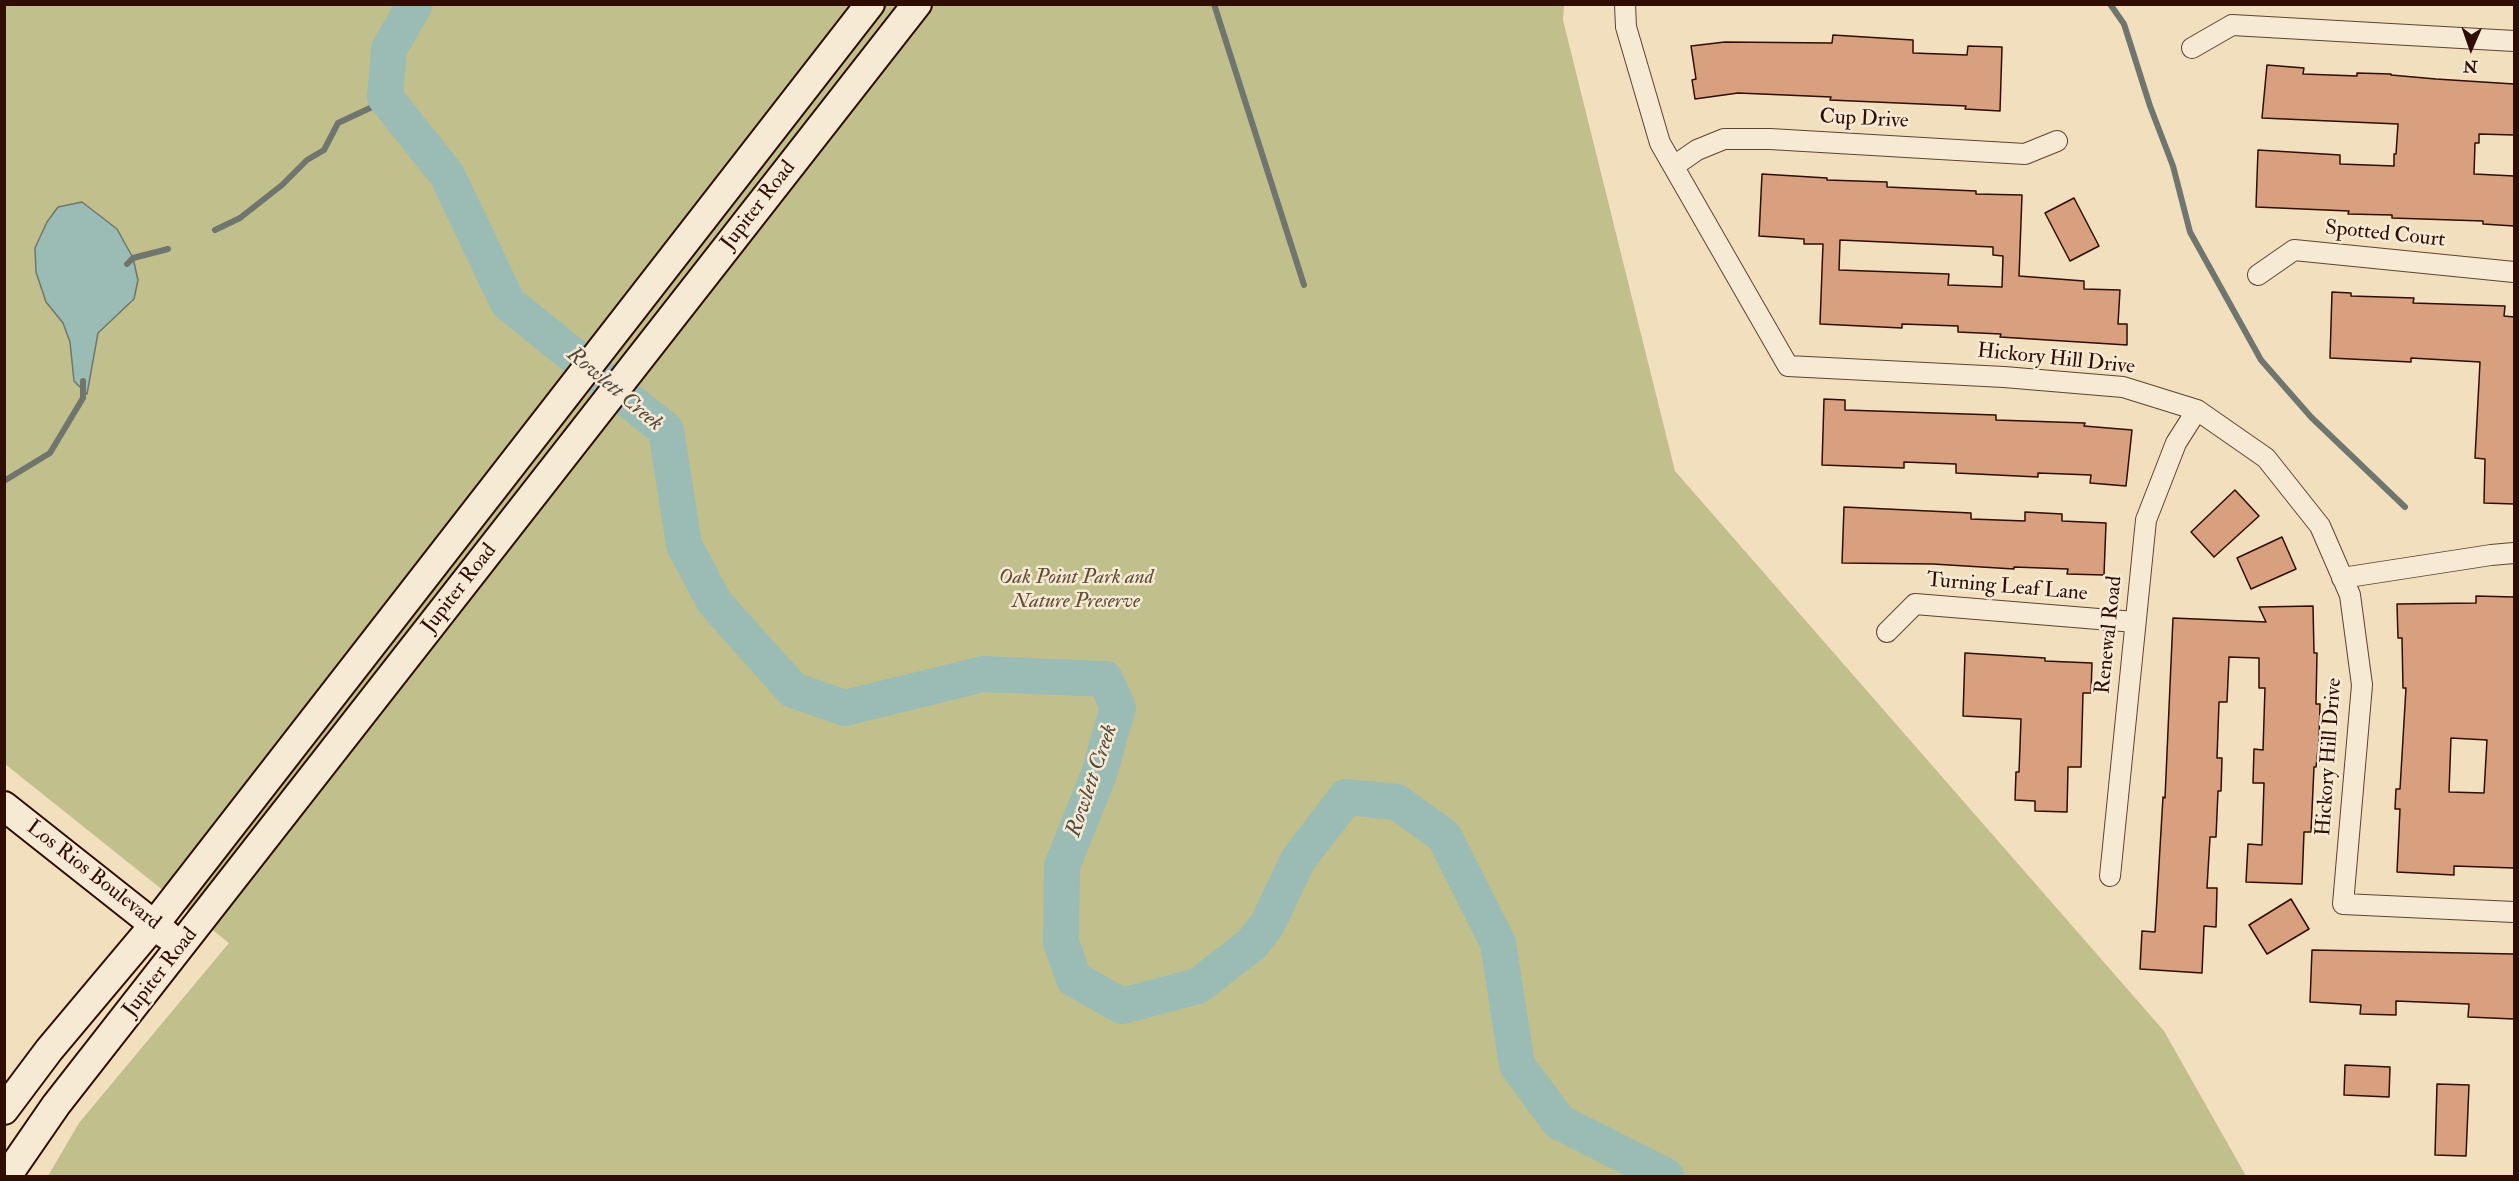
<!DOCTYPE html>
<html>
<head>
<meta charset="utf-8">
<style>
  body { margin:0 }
  #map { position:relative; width:2519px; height:1181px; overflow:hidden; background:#f1dfbe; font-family:"IM FELL Double Pica",serif }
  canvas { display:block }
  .frame { position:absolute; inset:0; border:6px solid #2f0d02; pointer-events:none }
  .north { position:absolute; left:2441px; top:18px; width:60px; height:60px; -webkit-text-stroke:4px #f6ead5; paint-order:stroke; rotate:182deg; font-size:16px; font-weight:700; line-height:24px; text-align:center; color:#2f0d02 }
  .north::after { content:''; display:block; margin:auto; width:21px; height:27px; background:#2f0d02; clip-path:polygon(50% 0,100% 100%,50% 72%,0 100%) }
</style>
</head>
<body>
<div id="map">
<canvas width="2519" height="1181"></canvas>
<div class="frame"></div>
<div class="north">N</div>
</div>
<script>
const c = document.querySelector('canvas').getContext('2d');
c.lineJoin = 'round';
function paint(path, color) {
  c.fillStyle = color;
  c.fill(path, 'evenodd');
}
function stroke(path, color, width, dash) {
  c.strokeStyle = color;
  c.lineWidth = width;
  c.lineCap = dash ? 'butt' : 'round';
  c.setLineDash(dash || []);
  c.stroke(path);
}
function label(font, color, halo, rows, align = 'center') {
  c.font = font + ' "IM FELL Double Pica",serif';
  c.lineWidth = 5;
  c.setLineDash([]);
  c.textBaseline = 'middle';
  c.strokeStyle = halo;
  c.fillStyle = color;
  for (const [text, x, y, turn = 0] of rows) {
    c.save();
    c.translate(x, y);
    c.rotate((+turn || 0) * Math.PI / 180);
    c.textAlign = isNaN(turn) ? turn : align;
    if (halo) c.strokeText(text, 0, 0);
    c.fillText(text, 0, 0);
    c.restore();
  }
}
const green = new Path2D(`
  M 4,5 L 1564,5 L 1563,20 L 1675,471 L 2164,1031 L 2246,1176 L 48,1176 L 79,1123 L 229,943 L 5,764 Z`);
const water = new Path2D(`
  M 82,202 L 117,229 L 133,258 L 138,280 L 134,299 L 98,333 L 87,394 L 74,381 L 70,342 L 63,323 L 46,302 L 36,272 L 35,248 L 47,222 L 58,207 Z`);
const stream = new Path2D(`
  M 1214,4 L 1304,285
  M 2110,4 L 2124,24 L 2150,106 L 2173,166 L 2190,232 L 2261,360 L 2311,417 L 2405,507
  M 215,230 L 240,218 L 282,185 L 307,160 L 324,150 L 338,123 L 370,108 L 385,97
  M 127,264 L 133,258 L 168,249
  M 4,481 L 50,453 L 83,398 L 83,381`);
const river = new Path2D(`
  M 415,4 L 389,49 L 385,97 L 447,175 L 508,303 L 666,430 L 684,545 L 715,603 L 793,690 L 845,708 L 983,674 L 1105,679 L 1118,707 L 1099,774 L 1062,866 L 1061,942 L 1074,979 L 1122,1006 L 1198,986 L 1252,944 L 1267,925 L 1298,860 L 1346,797 L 1397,802 L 1444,836 L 1498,943 L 1517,1065 L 1559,1122 L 1666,1176`);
const building = new Path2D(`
  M 1833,35 L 1913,40 L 1913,53 L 1967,55 L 1968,46 L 2002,47 L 2000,111 L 1965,109 L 1966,106 L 1830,100 L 1831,97 L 1785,95 L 1738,93 L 1695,99 L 1692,80 L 1696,79 L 1691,46 L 1725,42 L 1832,43 Z
  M 2267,65 L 2304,68 L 2303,74 L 2357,76 L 2357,73 L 2391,74 L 2391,75 L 2436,79 L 2514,84 L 2514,135 L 2479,134 L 2479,143 L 2475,143 L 2474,174 L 2514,176 L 2514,226 L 2483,224 L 2483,221 L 2392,218 L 2392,215 L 2348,214 L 2349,211 L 2256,207 L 2258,150 L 2340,155 L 2340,164 L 2394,166 L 2394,154 L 2396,154 L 2398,124 L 2262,118 Z
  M 1762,174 L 1827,178 L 1827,180 L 1887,182 L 1887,187 L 1976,191 L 1976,194 L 2022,195 L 2019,276 L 2084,281 L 2084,289 L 2120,290 L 2118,324 L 2127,324 L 2127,345 L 2000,337 L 2001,334 L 1958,332 L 1958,326 L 1902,324 L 1902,328 L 1820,324 L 1823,244 L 1804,244 L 1804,239 L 1759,236 ZM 1840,240 L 1993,247 L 1993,255 L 2003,256 L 2002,287 L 1948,285 L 1949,274 L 1839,270 Z
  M 2074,198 L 2099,246 L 2070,261 L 2045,213 Z
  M 2332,292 L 2351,293 L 2351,296 L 2414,298 L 2413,303 L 2505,306 L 2504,316 L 2514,317 L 2514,504 L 2484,503 L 2485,459 L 2475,458 L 2480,362 L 2411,358 L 2411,362 L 2330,358 Z
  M 1824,399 L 1845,400 L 1845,410 L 1996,415 L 1996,420 L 2085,423 L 2084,426 L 2132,430 L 2126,486 L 2090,483 L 2091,475 L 2038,473 L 2038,477 L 1956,473 L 1956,464 L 1904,462 L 1904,468 L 1822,465 Z
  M 2235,490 L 2259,516 L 2214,557 L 2191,532 Z
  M 1844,507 L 1971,513 L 1971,519 L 2025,521 L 2025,512 L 2062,514 L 2062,521 L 2106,523 L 2104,575 L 2067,574 L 2068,569 L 2014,567 L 2014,569 L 1933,564 L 1842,563 Z
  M 2282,537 L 2296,569 L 2251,589 L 2237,558 Z
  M 2476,596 L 2514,597 L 2514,868 L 2454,866 L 2454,875 L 2397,872 L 2400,809 L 2395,809 L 2396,789 L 2400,789 L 2406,688 L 2403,688 L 2402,638 L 2398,638 L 2397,604 L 2476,603 ZM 2451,738 L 2487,740 L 2484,793 L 2449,792 Z
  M 2313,606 L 2314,653 L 2317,653 L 2316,704 L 2320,704 L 2319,741 L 2316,767 L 2314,767 L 2311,832 L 2304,832 L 2302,884 L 2246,882 L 2248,844 L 2262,845 L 2264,783 L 2253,783 L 2254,749 L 2263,750 L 2265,688 L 2259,688 L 2259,658 L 2229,657 L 2227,702 L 2219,702 L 2217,758 L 2222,758 L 2221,791 L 2218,791 L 2216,837 L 2210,837 L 2207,888 L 2217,888 L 2216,927 L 2204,926 L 2202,973 L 2140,969 L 2142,931 L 2155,932 L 2163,797 L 2165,798 L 2173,618 L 2266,622 L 2259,607 Z
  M 1965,653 L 2045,658 L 2045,661 L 2092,663 L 2091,693 L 2083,693 L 2081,767 L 2068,767 L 2067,812 L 2035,811 L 2035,801 L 2015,800 L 2016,772 L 2019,772 L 2021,719 L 1963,716 Z
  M 2291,899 L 2309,929 L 2267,954 L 2249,925 Z
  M 2312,950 L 2514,954 L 2514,1019 L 2468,1017 L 2469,1004 L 2396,1001 L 2396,1015 L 2360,1014 L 2361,1005 L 2310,1002 Z
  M 2345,1065 L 2390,1067 L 2389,1097 L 2344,1095 Z
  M 2437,1084 L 2469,1085 L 2466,1156 L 2435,1155 Z`);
const street = new Path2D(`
  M 1625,4 L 1626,27 L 1660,143 L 1788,366 L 2004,377 L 2123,387 L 2197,410 L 2266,458 L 2320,526 L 2350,595 L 2362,685 L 2343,904 L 2514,912
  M 2192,48 L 2232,25 L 2514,41
  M 1674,166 L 1697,150 L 1724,139 L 1770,139 L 2025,154 L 2057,141
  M 2258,275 L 2294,250 L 2514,272
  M 2342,578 L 2491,555 L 2514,553
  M 1887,632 L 1915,604 L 2135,622
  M 2110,876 L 2146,520 L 2176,443 L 2197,410`);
const secondary = new Path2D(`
  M 4,806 L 167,935
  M 4,1110 L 49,1050 L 154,925 L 870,4
  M 7,1176 L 56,1105 L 917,4`);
const streetNames = [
  ["Cup Drive",1864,120,3],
  ["Jupiter Road",759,206,-52],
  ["Spotted Court",2385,235,6],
  ["Hickory Hill Drive",2056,360,6],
  ["Turning Leaf Lane",2007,588,5],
  ["Jupiter Road",460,589,-52],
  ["Renewal Road",2110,635,-84],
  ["Hickory Hill Drive",2330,757,-86],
  ["Los Rios Boulevard",93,876,38],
  ["Jupiter Road",161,973,-52]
];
const parkNames = [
  ["Oak Point Park and",1076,578],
  ["Nature Preserve",1076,602]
];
const waterNames = [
  ["Rowlett Creek",614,390,40],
  ["Rowlett Creek",1093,781,-71]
];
paint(green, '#c1c08c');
paint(water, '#9bbcb4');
stroke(water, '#70766d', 1.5);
stroke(stream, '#70766d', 6);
stroke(river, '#9bbcb4', 36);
paint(building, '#d8a07f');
stroke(building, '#2f0d02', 1.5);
stroke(street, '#604231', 22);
stroke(secondary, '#2f0d02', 32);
stroke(street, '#f6ead5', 20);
stroke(secondary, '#f6ead5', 28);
label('21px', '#2f0d02', '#f6ead5', streetNames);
label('italic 21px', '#624c32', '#f6ead5', parkNames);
label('italic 22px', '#554a40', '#f6ead5', waterNames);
</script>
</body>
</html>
